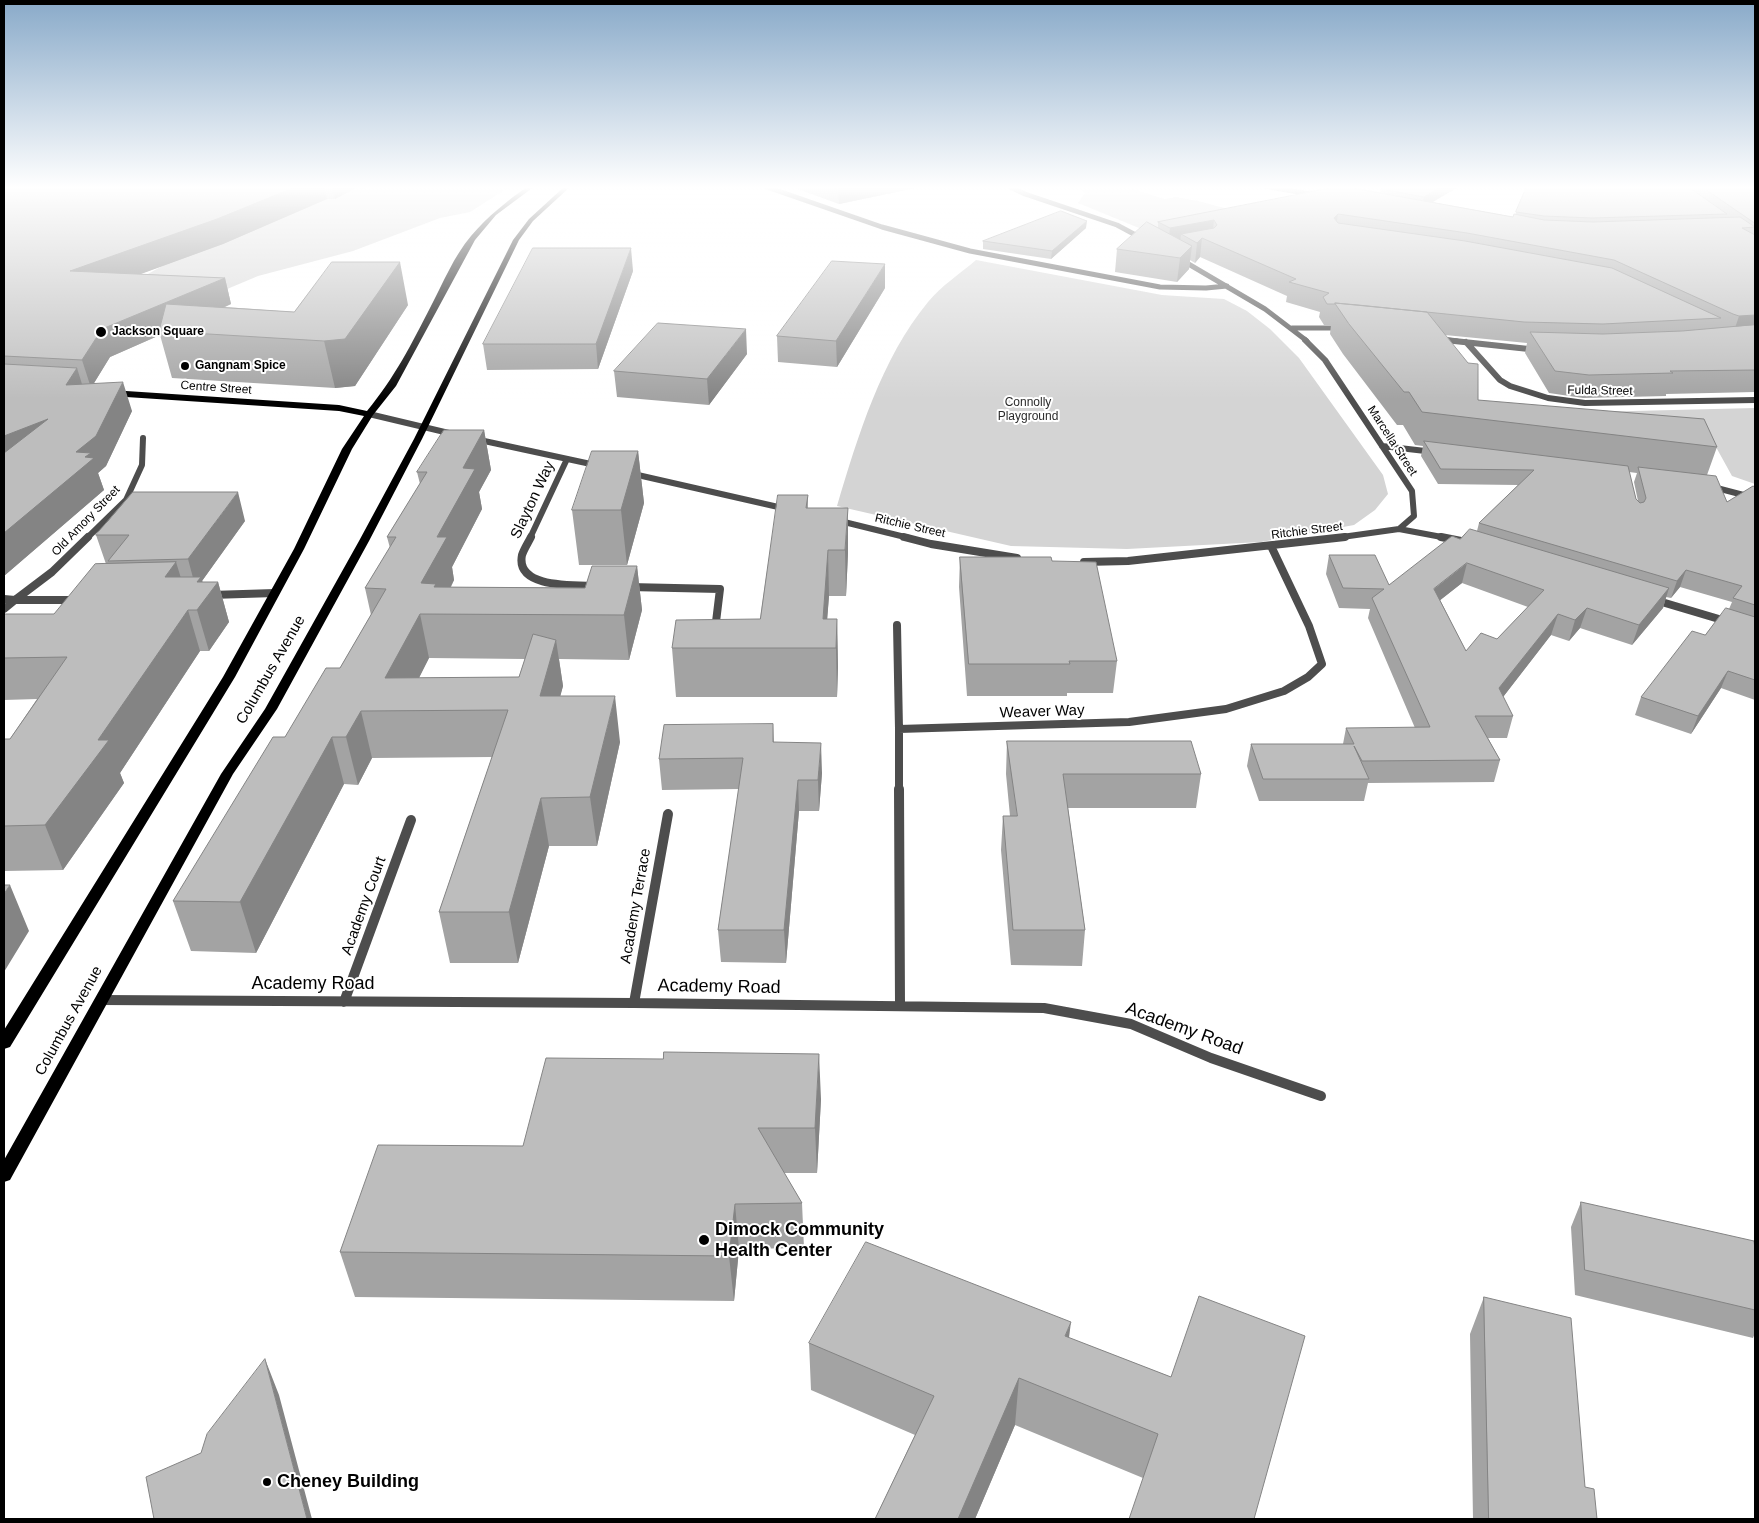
<!DOCTYPE html>
<html>
<head>
<meta charset="utf-8">
<style>
  body { margin:0 }
  #map { position:relative; width:1759px; height:1523px; overflow:hidden; background:#fff; font-family:Helvetica,sans-serif }
  canvas { display:block }
  .frame { position:absolute; inset:0; border:5px solid #000; pointer-events:none }
</style>
</head>
<body>
<div id="map">
<canvas width="1759" height="1523"></canvas>
<div class="frame"></div>
</div>
<script>
const c = document.querySelector('canvas').getContext('2d');
c.lineJoin = 'round';
function paint(path, color) {
  c.fillStyle = color;
  c.fill(path, 'evenodd');
}
function stroke(path, color, width, dash) {
  c.strokeStyle = color;
  c.lineWidth = width;
  c.lineCap = dash ? 'butt' : 'round';
  c.setLineDash(dash || []);
  c.stroke(path);
}
function label(font, color, halo, rows, align = 'center') {
  c.font = font + ' Helvetica,sans-serif';
  c.lineWidth = 4;
  c.setLineDash([]);
  c.textBaseline = 'middle';
  c.strokeStyle = halo;
  c.fillStyle = color;
  for (const [text, x, y, turn = 0] of rows) {
    c.save();
    c.translate(x, y);
    c.rotate((+turn || 0) * Math.PI / 180);
    c.textAlign = isNaN(turn) ? turn : align;
    if (halo) c.strokeText(text, 0, 0);
    c.fillText(text, 0, 0);
    c.restore();
  }
}
const green = new Path2D(`
  M 340,186 L 371,189 L 377,186 L 511,186 L 470,212 L 440,218 L 353,251 L 258,276 L 194,303 L 123,288 L 180,256 Z
  M 1076,186 L 1122,186 L 1165,199 L 1176,197 L 1198,201 L 1232,210 L 1166,239 L 1078,203 L 1085,193 Z
  M 1281,186 L 1377,186 L 1363,200 Z
  M 976,260 L 1162,295 L 1224,299 L 1247,311 L 1270,329 L 1299,358 L 1383,475 L 1388,494 L 1375,510 L 1354,525 L 1261,542 L 1127,549 L 1011,546 L 837,506 C 858,436 881,359 928,302 C 941,286 961,273 976,260 Z
  M 1755,408 L 1755,484 L 1732,476 L 1711,438 L 1592,412 Z`);
const minorFar3 = new Path2D(`
  M 764,186 L 882,227 L 970,251 L 1160,287 L 1206,288 L 1227,286
  M 1008,186 L 1025,194 L 1117,225 L 1145,240
  M 1264,186 L 1316,195
  M 1180,259 L 1265,309 L 1307,341
  M 1292,328 L 1342,328
  M 1439,339 L 1457,341`);
const minorFar2 = new Path2D(`
  M 1305,340 L 1325,360 L 1412,491 L 1414,516 L 1399,529
  M 1445,340 L 1538,350
  M 1466,342 L 1500,380 L 1510,386 L 1548,398 L 1585,403 L 1755,400
  M 369,414 L 453,434
  M 475,439 L 600,466
  M 1382,446 L 1434,452
  M 629,473 L 787,509
  M 1709,486 L 1755,498
  M 836,520 L 909,538
  M 87,538 L 126,500 L 142,465 L 143,438
  M 530,538 L 567,459
  M 1335,538 L 1399,529 L 1447,538`);
const minorFar1 = new Path2D(`
  M 531,537 C 528,543 524,549 522,555 C 515,589 576,585 596,586
  M 904,537 L 931,544 L 1017,558
  M 1441,537 L 1461,541
  M 1084,562 L 1128,561 L 1345,537
  M 629,587 L 720,589 L 715,630
  M 211,595 L 275,593
  M 4,599 L 15,600 L 52,572 L 88,537
  M 1655,600 L 1729,622
  M 4,609 L 15,600 L 78,600
  M 897,625 L 899,729
  M 899,790 L 899,729 L 1129,722 L 1226,709 L 1284,691 L 1308,677 L 1322,664 L 1309,626 L 1271,546`);
const minor = new Path2D(`
  M 899,789 L 900,1006
  M 101,1000 L 634,1003 L 1044,1008 L 1131,1024 L 1211,1058 L 1321,1096
  M 344,1002 L 411,820
  M 634,1003 L 668,814`);
const major = new Path2D(`
  M 528,186 L 535,186 L 496,215 L 475,240 L 396,386 L 373,415 L 352,449 L 304,549 L 235,677 L 10,1047 L 4,1049 L 4,1030 L 223,677 L 294,549 L 342,449 L 364,416 L 339,411 L 111,396 L 107,393 L 111,390 L 339,405 L 367,411 C 395,377 411,345 431,306 C 443,283 454,256 471,236 C 488,216 507,201 528,186 Z
  M 565,186 L 571,186 L 533,221 L 519,240 L 422,439 L 369,541 L 277,709 L 233,774 L 10,1180 L 4,1182 L 4,1160 L 221,774 L 265,709 L 359,541 L 414,439 L 513,240 L 529,219 Z`);
const wall = new Path2D(`
  M 4,186 L 360,186 L 335,199 L 327,199 L 223,244 L 140,274 L 225,278 L 231,304 L 225,307 L 294,312 L 408,305 L 355,386 L 335,388 L 172,378 L 160,335 L 110,357 L 94,383 L 132,411 L 106,466 L 98,473 L 104,490 L 4,576 Z
  M 789,186 L 925,186 L 839,204 Z
  M 1460,186 L 1432,202 L 1513,217 L 1515,215 L 1527,186 L 1755,186 L 1755,392 L 1666,394 L 1666,396 L 1583,398 L 1549,393 L 1525,353 L 1527,343 L 1445,335 L 1478,400 L 1717,447 L 1707,475 L 1727,502 L 1755,487 L 1755,700 L 1721,688 L 1691,734 L 1635,715 L 1641,697 L 1705,635 L 1729,609 L 1732,602 L 1680,587 L 1671,598 L 1666,597 L 1663,608 L 1632,645 L 1580,628 L 1569,641 L 1551,635 L 1503,697 L 1513,716 L 1507,738 L 1488,738 L 1500,760 L 1494,782 L 1368,783 L 1364,801 L 1259,801 L 1247,766 L 1251,744 L 1343,744 L 1346,728 L 1415,728 L 1368,618 L 1370,609 L 1339,608 L 1326,574 L 1329,555 L 1389,585 L 1460,539 L 1477,531 L 1479,523 L 1518,485 L 1438,484 L 1421,456 L 1423,446 L 1415,445 L 1403,425 L 1397,425 L 1343,354 L 1330,334 L 1331,325 L 1324,325 L 1319,317 L 1320,312 L 1286,302 L 1287,296 L 1200,257 L 1195,263 L 1190,260 L 1189,269 L 1177,282 L 1115,272 L 1117,249 L 1158,228 L 1158,222 L 1380,193 L 1381,189 ZM 1629,472 L 1637,473 L 1634,482 L 1638,501 L 1636,499 ZM 1462,583 L 1528,607 L 1497,639 L 1466,651 L 1440,600 Z
  M 1086,228 L 1051,259 L 983,249 L 983,241 Z
  M 633,271 L 598,369 L 487,370 L 483,344 Z
  M 885,288 L 837,367 L 778,362 L 777,336 Z
  M 747,354 L 709,405 L 617,397 L 614,371 Z
  M 484,430 L 491,470 L 479,492 L 482,509 L 452,567 L 454,580 L 451,587 L 585,588 L 637,566 L 642,610 L 629,660 L 559,659 L 563,686 L 560,696 L 620,742 L 597,846 L 549,846 L 518,963 L 450,963 L 439,912 L 492,757 L 372,758 L 358,785 L 344,784 L 256,953 L 191,951 L 173,901 L 285,737 L 340,668 L 371,615 L 365,588 L 390,548 L 387,537 L 420,484 L 417,472 ZM 429,658 L 525,659 L 519,677 L 419,678 Z
  M 638,451 L 644,503 L 627,565 L 579,565 L 572,510 Z
  M 808,495 L 808,508 L 848,553 L 846,596 L 829,596 L 827,619 L 837,619 L 838,667 L 837,697 L 676,697 L 672,648 L 760,619 Z
  M 245,521 L 202,581 L 203,582 L 218,582 L 229,622 L 209,651 L 200,651 L 120,773 L 124,783 L 63,870 L 4,871 L 4,739 L 10,739 L 37,699 L 4,700 L 4,614 L 54,614 L 106,564 L 96,535 Z
  M 960,557 L 1052,561 L 1117,661 L 1113,693 L 1067,693 L 1067,696 L 967,696 L 959,587 Z
  M 773,724 L 774,742 L 822,773 L 819,811 L 799,811 L 786,963 L 721,962 L 718,930 L 739,789 L 662,790 L 659,759 Z
  M 1007,741 L 1201,774 L 1196,808 L 1068,808 L 1085,930 L 1082,966 L 1011,965 L 1001,850 L 1003,816 L 1010,816 L 1006,774 Z
  M 821,1099 L 817,1173 L 784,1173 L 802,1203 L 804,1248 L 739,1249 L 734,1301 L 355,1297 L 340,1252 L 523,1146 Z
  M 1581,1202 L 1755,1249 L 1755,1333 L 1753,1338 L 1575,1295 L 1571,1227 Z
  M 1484,1297 L 1585,1487 L 1597,1519 L 1473,1519 L 1470,1334 Z
  M 1305,1336 L 1143,1478 L 1015,1425 L 975,1519 L 875,1519 L 915,1435 L 811,1390 L 809,1343 L 1069,1338 L 1171,1377 Z`);
const shadedWall = new Path2D(`
  M 298,186 L 324,186 L 327,199 L 223,244 L 78,297 L 70,271 Z
  M 332,186 L 360,186 L 335,199 Z
  M 855,186 L 925,186 L 839,204 L 838,189 Z
  M 1442,186 L 1460,186 L 1421,209 L 1424,197 Z
  M 1338,214 L 1335,233 L 1334,218 Z
  M 1214,220 L 1212,239 L 1202,238 L 1200,257 L 1195,263 L 1197,243 L 1181,234 L 1180,244 L 1168,246 L 1170,228 Z
  M 1087,221 L 1086,228 L 1051,259 L 1052,251 Z
  M 1192,246 L 1189,269 L 1177,282 L 1180,258 Z
  M 631,248 L 633,271 L 598,369 L 596,344 Z
  M 400,262 L 408,305 L 355,386 L 335,388 L 324,341 Z
  M 885,264 L 885,288 L 837,367 L 836,341 Z
  M 225,278 L 231,304 L 168,332 L 159,331 L 160,335 L 110,357 L 91,388 L 82,360 L 102,329 Z
  M 1755,315 L 1755,334 L 1732,337 L 1739,316 Z
  M 746,329 L 747,354 L 709,405 L 707,379 Z
  M 77,368 L 86,397 L 66,385 Z
  M 123,382 L 132,411 L 106,466 L 98,473 L 104,490 L 4,576 L 4,533 L 76,452 Z
  M 48,419 L 4,472 L 4,436 Z
  M 484,430 L 491,470 L 479,492 L 482,509 L 452,567 L 454,580 L 440,607 L 421,583 L 463,468 Z
  M 638,451 L 644,503 L 627,565 L 621,510 Z
  M 238,492 L 245,521 L 202,581 L 207,597 L 218,582 L 229,622 L 209,651 L 197,610 L 196,589 L 188,559 Z
  M 848,508 L 848,553 L 846,596 L 845,550 Z
  M 828,550 L 829,596 L 825,648 L 823,619 Z
  M 176,562 L 188,601 L 165,577 Z
  M 1467,563 L 1462,583 L 1429,609 L 1434,589 Z
  M 637,566 L 642,610 L 629,660 L 624,615 Z
  M 1686,570 L 1680,587 L 1671,598 L 1677,581 Z
  M 1669,588 L 1663,608 L 1632,645 L 1639,625 Z
  M 1587,608 L 1580,628 L 1569,641 L 1575,620 Z
  M 188,610 L 200,651 L 120,773 L 124,783 L 63,870 L 45,825 L 98,740 Z
  M 420,614 L 429,658 L 402,711 L 385,678 Z
  M 1558,614 L 1551,635 L 1493,710 L 1499,688 Z
  M 837,619 L 838,667 L 837,697 L 836,648 Z
  M 556,640 L 563,686 L 548,743 L 540,696 Z
  M 1728,671 L 1721,688 L 1691,734 L 1698,716 Z
  M 615,696 L 620,742 L 597,846 L 590,797 Z
  M 361,711 L 372,758 L 358,785 L 346,737 Z
  M 332,737 L 344,784 L 256,953 L 240,902 Z
  M 821,743 L 822,773 L 819,811 L 818,780 Z
  M 798,780 L 799,811 L 786,963 L 784,930 Z
  M 541,798 L 549,846 L 518,963 L 509,912 Z
  M 10,885 L 29,931 L 4,972 L 4,894 Z
  M 819,1054 L 821,1099 L 817,1173 L 815,1128 Z
  M 735,1204 L 739,1249 L 734,1301 L 729,1256 Z
  M 1071,1322 L 1065,1369 L 1065,1336 Z
  M 265,1359 L 279,1395 L 312,1519 L 307,1519 Z
  M 1019,1378 L 1015,1425 L 975,1519 L 958,1519 Z`);
const building = new Path2D(`
  M 4,186 L 298,186 L 217,219 L 70,271 L 225,278 L 102,329 L 82,360 L 4,356 Z
  M 829,186 L 855,186 L 838,189 Z
  M 1341,186 L 1513,217 L 1514,214 L 1544,220 L 1593,222 L 1740,217 L 1755,227 L 1742,228 L 1755,235 L 1755,315 L 1739,316 L 1733,314 L 1614,260 L 1467,233 L 1338,214 L 1334,218 L 1338,223 L 1465,241 L 1612,268 L 1721,318 L 1603,324 L 1524,322 L 1358,305 L 1335,303 L 1335,304 L 1327,304 L 1323,297 L 1329,293 L 1289,282 L 1296,279 L 1202,238 L 1197,243 L 1181,234 L 1214,228 L 1217,225 L 1214,220 L 1170,228 L 1158,222 Z
  M 1385,186 L 1442,186 L 1424,197 L 1381,189 Z
  M 1527,186 L 1687,186 L 1727,214 L 1592,218 L 1544,216 L 1516,212 Z
  M 1701,186 L 1755,186 L 1755,223 Z
  M 1061,211 L 1087,221 L 1052,251 L 983,241 Z
  M 1147,222 L 1192,246 L 1180,258 L 1117,249 Z
  M 533,248 L 631,248 L 596,344 L 483,344 Z
  M 832,261 L 885,264 L 836,341 L 777,336 Z
  M 332,262 L 400,262 L 345,339 L 324,341 L 159,331 L 166,304 L 294,312 Z
  M 1335,303 L 1427,312 L 1468,363 L 1478,364 L 1478,400 L 1704,419 L 1717,447 L 1422,412 L 1409,392 L 1404,392 L 1349,324 Z
  M 658,323 L 746,329 L 707,379 L 614,371 Z
  M 1755,325 L 1755,370 L 1670,371 L 1673,373 L 1589,375 L 1555,371 L 1530,332 L 1603,334 L 1682,331 Z
  M 4,364 L 77,368 L 66,385 L 123,382 L 96,436 L 76,452 L 91,453 L 85,457 L 94,458 L 4,533 L 4,453 L 48,419 L 4,436 Z
  M 444,430 L 484,430 L 463,468 L 475,469 L 437,537 L 447,537 L 421,583 L 436,584 L 434,587 L 585,588 L 592,566 L 637,566 L 624,615 L 420,614 L 385,678 L 519,677 L 533,634 L 556,640 L 540,696 L 615,696 L 590,797 L 541,798 L 509,912 L 439,912 L 508,710 L 361,711 L 346,737 L 332,737 L 240,902 L 173,901 L 273,737 L 285,737 L 326,668 L 340,668 L 386,589 L 365,588 L 396,537 L 387,537 L 427,472 L 417,472 Z
  M 1424,441 L 1628,466 L 1636,499 L 1640,503 L 1644,502 L 1646,498 L 1638,467 L 1716,476 L 1727,502 L 1753,486 L 1755,487 L 1755,605 L 1733,598 L 1742,586 L 1686,570 L 1677,581 L 1479,523 L 1534,470 L 1441,469 Z
  M 592,451 L 638,451 L 621,510 L 572,510 Z
  M 133,492 L 238,492 L 188,559 L 108,561 L 129,535 L 96,535 Z
  M 778,495 L 808,495 L 806,508 L 848,508 L 845,550 L 828,550 L 823,619 L 837,619 L 836,648 L 672,648 L 676,620 L 760,619 Z
  M 1470,529 L 1669,588 L 1639,625 L 1587,608 L 1575,620 L 1558,614 L 1499,688 L 1513,716 L 1475,716 L 1500,760 L 1362,761 L 1354,746 L 1369,779 L 1263,779 L 1251,744 L 1354,744 L 1346,728 L 1430,727 L 1372,598 L 1384,589 L 1343,588 L 1329,555 L 1375,555 L 1389,585 L 1452,536 L 1460,539 ZM 1467,563 L 1544,590 L 1497,639 L 1481,633 L 1466,651 L 1434,589 Z
  M 960,557 L 1051,557 L 1052,561 L 1096,562 L 1117,661 L 1069,661 L 1070,664 L 969,664 Z
  M 176,562 L 165,577 L 201,577 L 197,582 L 218,582 L 197,610 L 188,610 L 98,740 L 109,740 L 45,825 L 4,826 L 4,739 L 10,739 L 67,657 L 4,658 L 4,614 L 54,614 L 95,564 Z
  M 1726,608 L 1755,617 L 1755,680 L 1728,671 L 1698,716 L 1641,697 L 1692,631 L 1705,635 Z
  M 773,724 L 773,742 L 821,743 L 818,780 L 798,780 L 784,930 L 718,930 L 743,758 L 659,759 L 664,725 Z
  M 1007,741 L 1191,741 L 1201,774 L 1063,774 L 1085,930 L 1013,930 L 1003,816 L 1017,816 Z
  M 4,885 L 10,885 L 4,894 Z
  M 664,1052 L 819,1054 L 815,1128 L 758,1128 L 802,1203 L 735,1204 L 729,1256 L 340,1252 L 378,1145 L 523,1146 L 546,1058 L 663,1059 Z
  M 1581,1202 L 1754,1241 L 1755,1249 L 1755,1310 L 1585,1270 Z
  M 866,1242 L 1071,1322 L 1065,1336 L 1171,1377 L 1199,1296 L 1305,1336 L 1254,1519 L 1129,1519 L 1158,1434 L 1019,1378 L 958,1519 L 875,1519 L 934,1396 L 809,1343 Z
  M 1484,1297 L 1571,1318 L 1585,1487 L 1594,1489 L 1597,1519 L 1489,1519 Z
  M 265,1359 L 307,1519 L 154,1519 L 146,1477 L 201,1453 L 207,1434 Z`);
const markers = [
  [101,332,6,"#000"],
  [185,366,5,"#000"],
  [704,1240,6,"#000"],
  [267,1482,5,"#000"]
];
const farPoinames = [
  ["Jackson Square",112,332],
  ["Gangnam Spice",195,366]
];
const farStreetnames = [
  ["Centre Street",216,388,4],
  ["Fulda Street",1600,391,1],
  ["Marcella Street",1392,441,57],
  ["Old Amory Street",86,521,-46],
  ["Ritchie Street",910,526,13],
  ["Ritchie Street",1307,531,-7]
];
const farParknames = [
  ["Connolly",1028,403],
  ["Playground",1028,417]
];
const streetNames = [
  ["Slayton Way",533,500,-65],
  ["Columbus Avenue",271,670,-60],
  ["Weaver Way",1042,712,-2],
  ["Academy Court",364,906,-70],
  ["Academy Terrace",636,906,-80],
  ["Columbus Avenue",69,1021,-61]
];
const nearStreetnames = [
  ["Academy Road",313,984],
  ["Academy Road",719,987,1],
  ["Academy Road",1184,1029,20]
];
const nearPoinames = [
  ["Dimock Community",715,1230],
  ["Health Center",715,1251],
  ["Cheney Building",277,1482]
];
paint(green, '#d4d4d4');
stroke(minorFar3, '#4d4d4d', 5);
stroke(minorFar2, '#4d4d4d', 6);
stroke(minorFar1, '#4d4d4d', 8);
stroke(minor, '#4d4d4d', 10);
paint(major, '#000');
paint(wall, '#a3a3a3');
paint(shadedWall, '#848484');
paint(building, '#bdbdbd');
stroke(building, '#848484', 1);
const sky = c.createLinearGradient(0, 0, 0, 399);
sky.addColorStop(0, '#89aac9');
sky.addColorStop(0.47, '#fff');
sky.addColorStop(1, '#ffffff00');
c.fillStyle = sky;
c.fillRect(0, 0, 1759, 399);
for (const [x, y, r, color] of markers) {
  const dot = new Path2D();
  dot.arc(x, y, r, 0, 2 * Math.PI);
  c.fillStyle = color;
  c.fill(dot);
  stroke(dot, '#fff', 2);
}
label('bold 12px', '#000', '#fff', farPoinames, 'left');
label('12px', '#000', '#fff', farStreetnames);
label('12px', '#2b2b2b', '#fff', farParknames);
label('15px', '#000', '#fff', streetNames);
label('18px', '#000', '#fff', nearStreetnames);
label('bold 18px', '#000', '#fff', nearPoinames, 'left');
</script>
</body>
</html>
